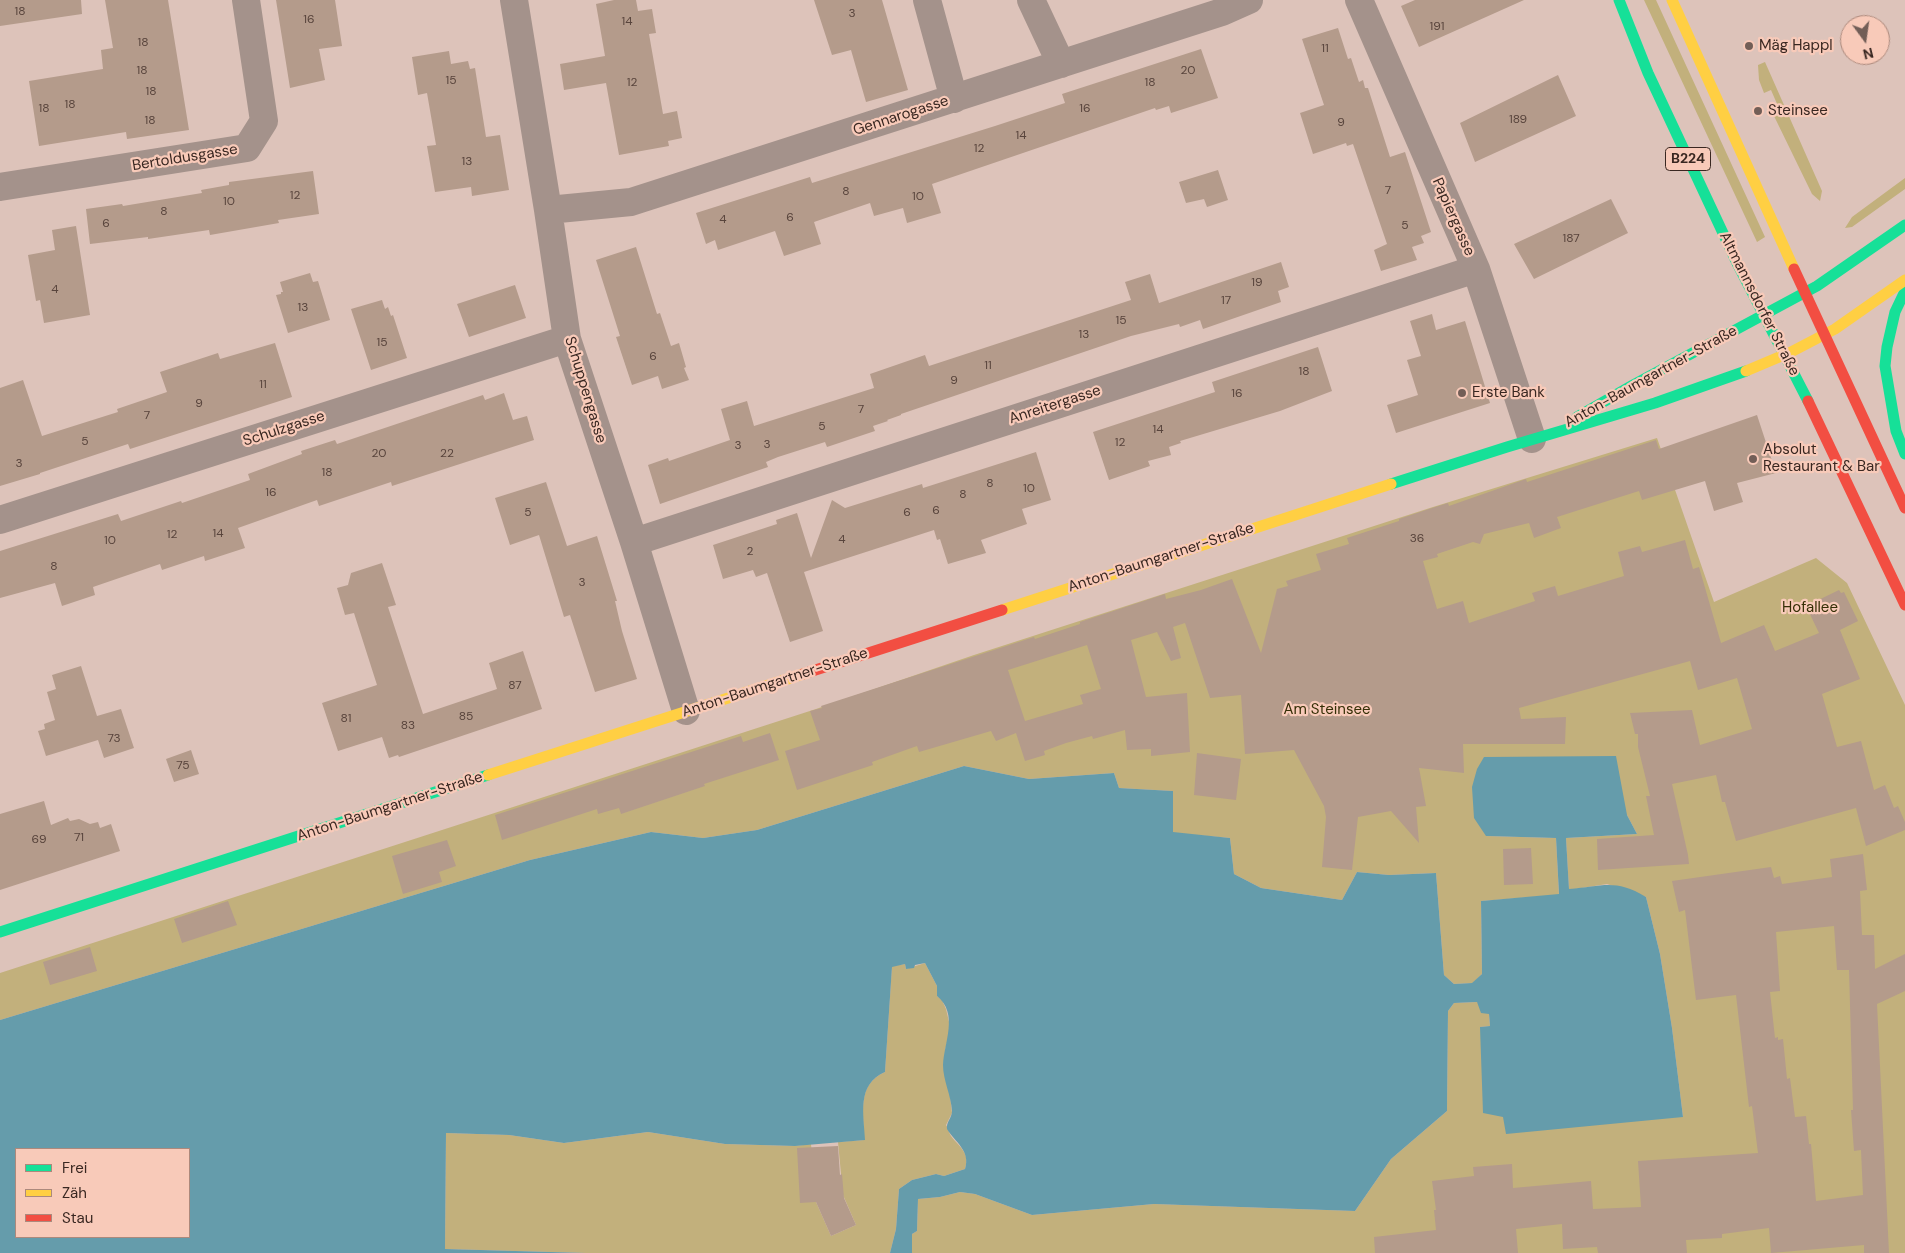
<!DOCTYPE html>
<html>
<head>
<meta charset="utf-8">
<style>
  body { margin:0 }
  #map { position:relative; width:1905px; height:1253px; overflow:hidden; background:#ddc3ba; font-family:"DM Sans",sans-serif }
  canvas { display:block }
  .legend { position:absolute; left:15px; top:1148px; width:175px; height:90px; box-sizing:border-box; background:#f8cab9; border:1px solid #ac897c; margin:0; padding:6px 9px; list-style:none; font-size:15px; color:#392721 }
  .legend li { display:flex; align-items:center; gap:10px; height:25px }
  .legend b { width:25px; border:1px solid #ac897c }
  .north { position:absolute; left:1840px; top:15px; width:50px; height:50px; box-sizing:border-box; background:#f8cab9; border:1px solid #ac897c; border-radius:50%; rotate:166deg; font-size:14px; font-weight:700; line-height:20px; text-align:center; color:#392721 }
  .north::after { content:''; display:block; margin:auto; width:18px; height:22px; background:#725e57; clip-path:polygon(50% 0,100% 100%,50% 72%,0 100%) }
</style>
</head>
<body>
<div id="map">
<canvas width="1905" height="1253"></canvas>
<ul class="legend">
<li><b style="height:6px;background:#16e098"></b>Frei</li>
<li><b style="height:6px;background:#ffcf43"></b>Zäh</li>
<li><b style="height:6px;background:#f24e42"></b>Stau</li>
</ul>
<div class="north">N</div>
</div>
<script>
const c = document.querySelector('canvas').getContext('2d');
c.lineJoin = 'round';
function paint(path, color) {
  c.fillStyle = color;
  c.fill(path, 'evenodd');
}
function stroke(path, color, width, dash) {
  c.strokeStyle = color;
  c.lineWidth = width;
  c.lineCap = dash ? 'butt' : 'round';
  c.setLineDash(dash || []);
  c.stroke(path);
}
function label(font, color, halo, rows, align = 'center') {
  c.font = font + ' "DM Sans",sans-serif';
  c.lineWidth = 4.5;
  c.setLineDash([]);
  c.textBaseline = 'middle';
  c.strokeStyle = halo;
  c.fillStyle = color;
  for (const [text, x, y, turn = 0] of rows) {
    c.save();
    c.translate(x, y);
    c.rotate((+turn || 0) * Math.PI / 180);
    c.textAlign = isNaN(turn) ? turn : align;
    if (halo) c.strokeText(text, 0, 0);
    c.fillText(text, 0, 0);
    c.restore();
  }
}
const green = new Path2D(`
  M 1644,0 L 1656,0 L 1765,237 L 1757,242 Z
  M 1765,62 L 1822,191 L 1820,201 L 1812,194 L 1774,116 L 1781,113 L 1771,90 L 1764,93 L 1759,80 L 1758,65 Z
  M 1905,178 L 1905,189 L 1852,227 L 1845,228 L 1852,217 Z
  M 1657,438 L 1714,602 L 1816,558 L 1847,583 L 1905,705 L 1905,1253 L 912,1253 L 912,1234 L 917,1231 L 918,1199 L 940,1197 L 960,1192 L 975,1194 L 1032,1215 L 1154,1204 L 1355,1211 L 1391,1159 L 1447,1111 L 1448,1011 L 1454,1003 L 1477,1002 L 1489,1013 L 1490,1026 L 1480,1027 L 1683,1117 L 1672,1028 L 1660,954 L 1646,897 L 1607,884 L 1569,890 L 1566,838 L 1637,834 L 1627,815 L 1486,836 L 1556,838 L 1559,895 L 1481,901 L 1482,974 L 1473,983 L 1454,984 L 1444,975 L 1436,873 L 1389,875 L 1357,872 L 1342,900 L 1261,888 L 1234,874 L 1230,838 L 1173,833 L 1173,791 L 1119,788 L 1114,773 L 1029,779 L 964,766 L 757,830 L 703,838 L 651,832 L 530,860 L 0,1020 L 0,973 L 816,709 L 974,655 L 1433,507 Z
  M 925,963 L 937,986 L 937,996 L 942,1000 L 946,1009 L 950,1026 L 948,1039 L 945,1050 L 952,1113 L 946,1125 C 948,1128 949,1133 951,1136 C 960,1148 970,1152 965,1169 L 944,1176 L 936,1174 L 912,1180 L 899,1189 L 896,1229 L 890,1253 L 586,1253 L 445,1249 L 446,1133 L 509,1135 L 564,1143 L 648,1132 L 725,1144 L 795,1146 L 811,1144 L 816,1202 L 831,1236 L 856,1225 L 843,1195 L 838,1142 L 864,1140 C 864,1113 856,1085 885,1072 L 892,966 L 905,964 L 906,969 Z`);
const water = new Path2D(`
  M 1616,756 L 1627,815 L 1637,834 L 1566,838 L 1569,889 C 1602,887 1614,878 1646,897 L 1660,954 L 1672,1028 L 1683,1117 L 1506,1134 L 1503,1117 L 1483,1113 L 1480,1027 L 1490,1026 L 1489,1014 L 1481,1013 L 1477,1002 L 1454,1003 L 1448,1011 L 1447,1111 L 1391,1159 L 1355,1211 L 1154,1204 L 1032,1215 L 975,1194 L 960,1192 L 940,1197 L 918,1199 L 917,1231 L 912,1234 L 912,1253 L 890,1253 L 896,1229 L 899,1189 L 912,1180 L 936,1174 L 944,1176 L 965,1169 C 971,1151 955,1142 947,1129 C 946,1122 952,1118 952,1111 C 951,1095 943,1080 943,1065 C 944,1042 959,1014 937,996 L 937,986 L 925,963 L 915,965 L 914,968 L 906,969 L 905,964 L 892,967 L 885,1072 C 856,1085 864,1114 865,1140 L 795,1146 L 725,1144 L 648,1132 L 564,1143 L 509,1135 L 446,1133 L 445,1249 L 586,1253 L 0,1253 L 0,1020 L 530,860 L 651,832 L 703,838 L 757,830 L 964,766 L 1029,779 L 1114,773 L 1119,788 L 1173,791 L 1173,832 L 1230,838 L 1234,874 L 1261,888 L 1342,900 L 1357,872 L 1389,875 L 1436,873 L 1444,975 L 1454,984 L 1472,983 L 1482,974 L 1481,901 L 1559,894 L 1556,838 L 1486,836 L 1474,818 L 1472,787 L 1477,769 L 1484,757 ZM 16,1149 L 189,1149 L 189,1237 L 16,1237 Z`);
const building = new Path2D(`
  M 0,0 L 81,0 L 82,14 L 0,26 Z
  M 105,0 L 168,0 L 189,130 L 127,139 L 126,132 L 39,146 L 29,81 L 103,69 L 101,50 L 113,48 Z
  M 276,0 L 335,0 L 342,46 L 319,49 L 325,80 L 290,88 Z
  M 614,0 L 636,0 L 638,11 L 652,9 L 656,33 L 649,34 L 663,114 L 677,111 L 682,138 L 668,141 L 669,146 L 619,155 L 606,83 L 564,90 L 560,64 L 605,56 L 596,4 Z
  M 814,0 L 882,0 L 908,90 L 866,102 L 851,50 L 832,55 Z
  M 1415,0 L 1524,0 L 1419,47 L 1401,6 Z
  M 1338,28 L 1348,59 L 1351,58 L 1359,82 L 1363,80 L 1365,88 L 1368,88 L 1390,157 L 1405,152 L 1431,232 L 1421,236 L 1424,243 L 1412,247 L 1417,260 L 1381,271 L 1374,250 L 1387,244 L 1353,144 L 1347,146 L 1346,143 L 1313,154 L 1300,113 L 1324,105 L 1302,39 Z
  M 1201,49 L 1218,98 L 1171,113 L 1169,106 L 1156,110 L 1155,108 L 932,184 L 941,213 L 907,223 L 903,208 L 874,216 L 870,203 L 814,222 L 821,244 L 784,256 L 775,231 L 718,250 L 715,240 L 706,244 L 696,213 L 810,177 L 812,183 L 995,126 L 1065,103 L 1062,94 Z
  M 449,51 L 451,64 L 468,61 L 470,69 L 475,68 L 486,137 L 500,135 L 509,190 L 472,196 L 471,187 L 435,192 L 427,146 L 436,145 L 427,93 L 418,95 L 412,57 Z
  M 1558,75 L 1576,116 L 1475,162 L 1460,123 Z
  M 1218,170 L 1228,200 L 1207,207 L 1204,199 L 1186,203 L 1179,182 Z
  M 313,171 L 319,214 L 278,220 L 279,223 L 210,235 L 209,230 L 148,239 L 148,237 L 90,244 L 86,209 L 122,204 L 123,206 L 202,193 L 201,190 L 229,185 L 229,182 Z
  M 1611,199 L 1628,233 L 1534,279 L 1514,244 Z
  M 76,226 L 90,315 L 44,323 L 40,300 L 36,301 L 28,255 L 55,250 L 52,230 Z
  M 636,247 L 657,314 L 660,313 L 671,346 L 679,343 L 686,367 L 684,368 L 689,380 L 662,389 L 658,376 L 632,385 L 616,337 L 620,336 L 596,260 Z
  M 1281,262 L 1289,287 L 1278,291 L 1281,302 L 1203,329 L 1200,320 L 1180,327 L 1179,324 L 1131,336 L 901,414 L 901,415 L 887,420 L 888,421 L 873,426 L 875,431 L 827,447 L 825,442 L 778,457 L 766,462 L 768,467 L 660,504 L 648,465 L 668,458 L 669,461 L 730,440 L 721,409 L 747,401 L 754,426 L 874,388 L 870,374 L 925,355 L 929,366 L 1131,300 L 1125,282 L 1150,274 L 1159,303 Z
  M 310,273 L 313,282 L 318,281 L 330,320 L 288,333 L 276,295 L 281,294 L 281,292 L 283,292 L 280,282 Z
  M 515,285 L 526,318 L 469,337 L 457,304 Z
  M 382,300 L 385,309 L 388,307 L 391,316 L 393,315 L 407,358 L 371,370 L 351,309 Z
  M 1432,314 L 1436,330 L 1465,321 L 1490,403 L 1396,433 L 1387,405 L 1418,395 L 1407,360 L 1421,356 L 1410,321 Z
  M 275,343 L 292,397 L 130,449 L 128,444 L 40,473 L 40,474 L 0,486 L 0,388 L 23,380 L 42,436 L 118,412 L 117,409 L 167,392 L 160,372 L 218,353 L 220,359 Z
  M 1318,347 L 1332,391 L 1280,411 L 1180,441 L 1181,443 L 1169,447 L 1171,455 L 1148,461 L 1150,466 L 1109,480 L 1093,432 L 1215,392 L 1212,382 Z
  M 504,393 L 513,420 L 527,416 L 534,440 L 392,486 L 391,482 L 319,506 L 317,500 L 238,528 L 245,548 L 205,561 L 204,556 L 162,570 L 160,564 L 93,587 L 95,595 L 62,606 L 55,583 L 0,598 L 0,551 L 118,514 L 121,521 L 181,501 L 182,503 L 250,480 L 248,474 L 302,454 L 301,451 L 335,440 L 337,444 L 483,395 L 485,400 Z
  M 1757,415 L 1776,473 L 1737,483 L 1743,502 L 1714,511 L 1705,481 L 1642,500 L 1639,491 L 1557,517 L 1561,528 L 1534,538 L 1529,523 L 1484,534 L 1480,544 L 1473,542 L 1437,554 L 1438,557 L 1423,561 L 1437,609 L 1463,601 L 1469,623 L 1535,601 L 1532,593 L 1555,586 L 1558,596 L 1624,576 L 1618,552 L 1640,546 L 1642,552 L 1685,540 L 1693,569 L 1699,567 L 1721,643 L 1764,625 L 1775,651 L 1819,633 L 1806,606 L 1839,590 L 1841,593 L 1844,592 L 1858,621 L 1840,630 L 1860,679 L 1822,694 L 1837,747 L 1861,741 L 1874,790 L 1885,785 L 1894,808 L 1898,806 L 1905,822 L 1905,830 L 1866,846 L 1856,808 L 1736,841 L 1725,802 L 1722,802 L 1716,775 L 1672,784 L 1688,855 L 1689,864 L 1598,870 L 1597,839 L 1654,835 L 1646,796 L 1650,796 L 1638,747 L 1638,734 L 1635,734 L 1630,713 L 1692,710 L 1700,745 L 1752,729 L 1737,678 L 1698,690 L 1690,661 L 1519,708 L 1521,719 L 1566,717 L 1565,744 L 1463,744 L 1464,773 L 1419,768 L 1426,806 L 1416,807 L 1419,843 L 1391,811 L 1358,817 L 1352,870 L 1322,867 L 1326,817 L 1324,806 L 1294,750 L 1245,754 L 1241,695 L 1210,698 L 1185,623 L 1173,627 L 1181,658 L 1171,661 L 1157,632 L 1131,640 L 1146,697 L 1187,693 L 1190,752 L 1151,756 L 1151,749 L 1127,750 L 1125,730 L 1093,739 L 1092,736 L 1066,743 L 1044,751 L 1045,755 L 1025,761 L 1016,733 L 996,741 L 991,731 L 919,752 L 917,746 L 872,762 L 873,765 L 797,790 L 785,751 L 820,740 L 810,711 L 822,708 L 821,706 L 1034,637 L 1035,639 L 1080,624 L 1080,622 L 1165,594 L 1166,599 L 1201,590 L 1232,579 L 1261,653 L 1277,589 L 1288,586 L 1286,581 L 1321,570 L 1316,554 L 1349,544 L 1347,538 L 1399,521 L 1399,519 L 1429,509 L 1448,503 L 1449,506 L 1526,479 L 1527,482 L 1656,440 L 1659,449 ZM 1087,645 L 1101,689 L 1080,695 L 1083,704 L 1025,721 L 1008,670 Z
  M 1036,452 L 1051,500 L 1022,509 L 1027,524 L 981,540 L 986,553 L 948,564 L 940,539 L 937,540 L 934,530 L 804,572 L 823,631 L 790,642 L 767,573 L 756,577 L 753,570 L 723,579 L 713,545 L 777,524 L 776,520 L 797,513 L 811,558 L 832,500 L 845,508 L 922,484 L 923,488 Z
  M 546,482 L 567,546 L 597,536 L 617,601 L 615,601 L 622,631 L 637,679 L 595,692 L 570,615 L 564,617 L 539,535 L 510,545 L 495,498 Z
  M 382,563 L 396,605 L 388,607 L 423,714 L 497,689 L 489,663 L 523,651 L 542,709 L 399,757 L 398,755 L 389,758 L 382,737 L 338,751 L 322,703 L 377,685 L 354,613 L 345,615 L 337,588 L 348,585 L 351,573 Z
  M 81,666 L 97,716 L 121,709 L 134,748 L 104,758 L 98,740 L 46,756 L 38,731 L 45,729 L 44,724 L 55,720 L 47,692 L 56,689 L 52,675 Z
  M 770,733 L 779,760 L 704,784 L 705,786 L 621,814 L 619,808 L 598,814 L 597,809 L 502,840 L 495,815 L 741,736 L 743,742 Z
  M 191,750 L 199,774 L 174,782 L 166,759 Z
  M 1197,753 L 1241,759 L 1236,800 L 1194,795 Z
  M 44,801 L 51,825 L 68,818 L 70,821 L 79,819 L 90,824 L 98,822 L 100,828 L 111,824 L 120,851 L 0,890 L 0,814 Z
  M 447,840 L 456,866 L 439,872 L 442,882 L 403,894 L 392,856 Z
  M 1531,848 L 1533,884 L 1504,885 L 1503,849 Z
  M 1863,854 L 1867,890 L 1860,891 L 1862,935 L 1874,935 L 1875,969 L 1905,954 L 1905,991 L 1877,1004 L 1889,1253 L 1864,1253 L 1864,1245 L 1771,1253 L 1769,1228 L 1722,1234 L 1722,1238 L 1686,1240 L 1687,1253 L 1598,1253 L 1597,1247 L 1563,1249 L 1562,1224 L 1516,1229 L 1518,1253 L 1375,1253 L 1374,1237 L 1436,1230 L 1434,1210 L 1436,1210 L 1432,1181 L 1474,1176 L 1473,1167 L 1512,1164 L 1513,1188 L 1591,1181 L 1593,1209 L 1641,1207 L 1638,1161 L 1758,1153 L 1752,1106 L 1749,1107 L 1736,995 L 1696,1000 L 1685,910 L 1679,912 L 1672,881 L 1771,867 L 1774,878 L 1780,876 L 1782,884 L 1832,877 L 1830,859 ZM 1834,926 L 1837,970 L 1849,970 L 1853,1110 L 1851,1110 L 1854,1151 L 1861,1150 L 1863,1195 L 1816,1201 L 1811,1144 L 1809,1144 L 1806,1116 L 1795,1117 L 1790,1078 L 1787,1079 L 1783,1039 L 1778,1040 L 1778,1037 L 1775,1038 L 1770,992 L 1780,991 L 1776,932 Z
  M 228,901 L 237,925 L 182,943 L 174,919 Z
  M 90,947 L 97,971 L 50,985 L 43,962 Z
  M 838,1146 L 840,1175 L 842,1174 L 844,1198 L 856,1225 L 831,1236 L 816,1202 L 800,1203 L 797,1148 Z`);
const street = new Path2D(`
  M 514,0 L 548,210 L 567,339 L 634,542 L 686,711
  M 927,0 L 954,99
  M 1031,0 L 1061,64
  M 1359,0 L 1476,269 L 1532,439
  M 0,187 L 247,148 L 264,121 L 246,0
  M 548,210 L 631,202 L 1222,12 L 1249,0
  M 0,520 L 567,339
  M 634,542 L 1476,269`);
const fast = new Path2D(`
  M 1619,0 L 1648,73 L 1737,263 L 1808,401
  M 1905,291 L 1895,312 L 1887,347 L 1885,366 L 1896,431 L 1905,454
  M 1577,417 L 1633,385 L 1817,286 L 1905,225
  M 1391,484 L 1507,447 L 1655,403 L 1746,371
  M 0,932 L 488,775`);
const slow = new Path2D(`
  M 1672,0 L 1794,269
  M 1746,371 L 1791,352 L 1835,329 L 1905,280
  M 1002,610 L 1391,484
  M 488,775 L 803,674`);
const jam = new Path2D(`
  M 1794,269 L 1905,508
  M 1808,401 L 1905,605
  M 803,674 L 1002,610`);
const markers = [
  [1749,46,5,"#725e57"],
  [1758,111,5,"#725e57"],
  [1462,393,5,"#725e57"],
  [1753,459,5,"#725e57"]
];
const numberNames = [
  ["18",20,12],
  ["3",852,14],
  ["16",309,20],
  ["14",627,22],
  ["191",1437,27],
  ["18",143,43],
  ["11",1325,49],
  ["18",142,71],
  ["20",1188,71],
  ["15",451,81],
  ["12",632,83],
  ["18",1150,83],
  ["18",151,92],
  ["18",70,105],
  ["18",44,109],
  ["16",1085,109],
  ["189",1518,120],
  ["18",150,121],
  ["9",1341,123],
  ["14",1021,136],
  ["12",979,149],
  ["13",467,162],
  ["7",1388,191],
  ["8",846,192],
  ["12",295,196],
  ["10",918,197],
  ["10",229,202],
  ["8",164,212],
  ["6",790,218],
  ["4",723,220],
  ["6",106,224],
  ["5",1405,226],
  ["187",1571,239],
  ["19",1257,283],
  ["4",55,290],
  ["17",1226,301],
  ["13",303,308],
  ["15",1121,321],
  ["13",1084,335],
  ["15",382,343],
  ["6",653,357],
  ["11",988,366],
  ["18",1304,372],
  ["9",954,381],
  ["11",263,385],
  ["16",1237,394],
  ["9",199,404],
  ["7",861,410],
  ["7",147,416],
  ["5",822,427],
  ["14",1158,430],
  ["5",85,442],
  ["12",1120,443],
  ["3",767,445],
  ["3",738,446],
  ["20",379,454],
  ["22",447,454],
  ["3",19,464],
  ["18",327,473],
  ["8",990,484],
  ["10",1029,489],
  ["16",271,493],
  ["8",963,495],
  ["6",936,511],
  ["5",528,513],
  ["6",907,513],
  ["14",218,534],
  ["12",172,535],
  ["36",1417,539],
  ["4",842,540],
  ["10",110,541],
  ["2",750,552],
  ["8",54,567],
  ["3",582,583],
  ["87",515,686],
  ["85",466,717],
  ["81",346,719],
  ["83",408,726],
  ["73",114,739],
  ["75",183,766],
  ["71",79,838],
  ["69",39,840]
];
const shields = [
  [1688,159,45]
];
const shieldNames = [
  ["B224",1688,159]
];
const poiNames = [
  ["Mäg Happl",1759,46],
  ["Steinsee",1768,111],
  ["Erste Bank",1472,393],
  ["Absolut",1763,450],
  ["Restaurant & Bar",1763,467]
];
const streetNames = [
  ["Gennarogasse",901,116,-18],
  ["Bertoldusgasse",185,158,-9],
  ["Papiergasse",1453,217,66],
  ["Altmannsdorfer Straße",1759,304,63],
  ["Anton-Baumgartner-Straße",1651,377,-29],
  ["Schuppengasse",585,390,73],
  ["Anreitergasse",1055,405,-18],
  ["Schulzgasse",284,429,-18],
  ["Anton-Baumgartner-Straße",1161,558,-18],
  ["Anton-Baumgartner-Straße",775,683,-18],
  ["Anton-Baumgartner-Straße",390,807,-18]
];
const parkNames = [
  ["Hofallee",1810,608],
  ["Am Steinsee",1327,710]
];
paint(green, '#c2b07c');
paint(water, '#659cab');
paint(building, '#b49b8b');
stroke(street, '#a4928b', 28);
stroke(fast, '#16e098', 11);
stroke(slow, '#ffcf43', 11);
stroke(jam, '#f24e42', 11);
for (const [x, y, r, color] of markers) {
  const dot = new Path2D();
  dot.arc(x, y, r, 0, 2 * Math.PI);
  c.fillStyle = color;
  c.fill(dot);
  stroke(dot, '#f8cab9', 2);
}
label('12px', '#58443c', null, numberNames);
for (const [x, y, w] of shields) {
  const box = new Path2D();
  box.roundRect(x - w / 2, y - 11.5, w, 23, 4);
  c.fillStyle = '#f8cab9';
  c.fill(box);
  stroke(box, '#392721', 1);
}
label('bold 14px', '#392721', null, shieldNames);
label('15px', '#392721', '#f8cab9', poiNames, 'left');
label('15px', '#392721', '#f8cab9', streetNames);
label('15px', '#352f06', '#f8cab9', parkNames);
</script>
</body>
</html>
